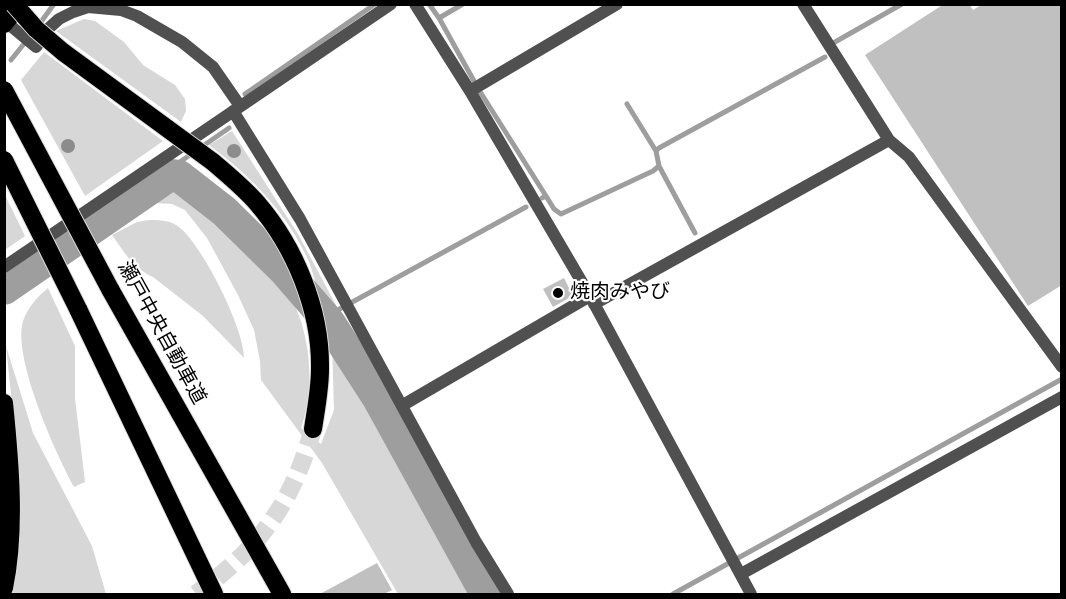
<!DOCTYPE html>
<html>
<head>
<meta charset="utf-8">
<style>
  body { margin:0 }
  #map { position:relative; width:1066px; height:599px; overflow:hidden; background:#fff; font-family:Roboto,sans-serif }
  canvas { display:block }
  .frame { position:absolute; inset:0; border:6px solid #000; pointer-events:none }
</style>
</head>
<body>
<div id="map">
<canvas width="1066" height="599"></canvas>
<div class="frame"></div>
</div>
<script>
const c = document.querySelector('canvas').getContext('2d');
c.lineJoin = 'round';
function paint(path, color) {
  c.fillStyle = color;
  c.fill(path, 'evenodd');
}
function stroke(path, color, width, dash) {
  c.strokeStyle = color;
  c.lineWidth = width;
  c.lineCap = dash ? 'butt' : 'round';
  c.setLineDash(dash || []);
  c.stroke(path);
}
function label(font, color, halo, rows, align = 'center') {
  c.font = font + ' Roboto,"Noto Sans JP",sans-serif';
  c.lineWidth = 4.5;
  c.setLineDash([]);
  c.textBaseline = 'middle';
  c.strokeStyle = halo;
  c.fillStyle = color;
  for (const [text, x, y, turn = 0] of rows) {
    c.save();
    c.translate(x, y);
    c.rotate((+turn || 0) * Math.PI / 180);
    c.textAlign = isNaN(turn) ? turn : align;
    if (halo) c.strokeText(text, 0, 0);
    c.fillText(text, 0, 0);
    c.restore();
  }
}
const green = new Path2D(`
  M 84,19 L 95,21 L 124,42 L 143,65 L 175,85 L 185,99 L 186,111 L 181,122 L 56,31 Z
  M 44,52 L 163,141 L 85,196 L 21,80 Z
  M 232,131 L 298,234 L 336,305 L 327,310 C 318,296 315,278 309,262 C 288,214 251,176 209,145 Z
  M 174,186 L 189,193 C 210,214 231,234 252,254 C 262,263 274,272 282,283 C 310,322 317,383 301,428 L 321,444 L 334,410 L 332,341 L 375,411 L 477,594 L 398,594 L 322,463 L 261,380 L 260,361 L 254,330 L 238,295 L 207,238 L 185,210 L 172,204 L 154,203 L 133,211 L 162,191 Z
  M 5,195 L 25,236 L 5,250 L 4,250 Z
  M 149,220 C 158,220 168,220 176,225 C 200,239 245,330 244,358 L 203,316 L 153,277 C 134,269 124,252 112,235 L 137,222 Z
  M 48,288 L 75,346 L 75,398 L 85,482 L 74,487 C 56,454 12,357 23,321 C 28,307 37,297 48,288 Z
  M 6,346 L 33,433 L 92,546 L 106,594 L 11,594 L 13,585 L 14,423 Z`);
const stream = new Path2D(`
  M 429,4 L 439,18 L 463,4
  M 439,18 L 479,90 L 546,196
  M 38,26 L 54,4
  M 835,42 L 902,4
  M 11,60 L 27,40
  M 245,94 L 375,4
  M 627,104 L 656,151
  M 659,166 L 695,233
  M 170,175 L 174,166 L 229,128
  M 542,198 L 546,196 L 554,209 L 561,214 L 653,171 L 659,166 L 656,151 L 659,148 L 825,57
  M 325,317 L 526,207
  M 673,594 L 1062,379`);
const river = new Path2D(`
  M 4,289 L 170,175 L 179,176 L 224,211 L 284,270 L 329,322 L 378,398 L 486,594`);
const building = new Path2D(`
  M 944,4 L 969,4 L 973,10 L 981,5 L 1062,5 L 1062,285 L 1028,306 L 865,55 Z
  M 564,278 L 573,296 L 553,307 L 543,289 Z
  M 377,563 L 392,590 L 384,594 L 320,594 Z`);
const highwayTunnel = new Path2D(`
  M 196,594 C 260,547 291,506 313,429`);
const street = new Path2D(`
  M 415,4 L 470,91 L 590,296 L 751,594
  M 803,4 L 889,140 L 909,157 L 1062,367
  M 6,22 L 36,47 L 49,28 L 59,19 L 73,12 L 88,7 L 121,10 L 137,16 L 182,42 L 213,67 L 240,106
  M 470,91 L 617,4
  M 233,111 L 300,219 L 476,542 L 508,594
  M 4,267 L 391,4
  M 594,304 L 889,140
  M 403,405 L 590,296
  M 741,574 L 1062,397`);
const highway = new Path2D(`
  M 4,24 L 20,4
  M 213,162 C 228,175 244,188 257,203 C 295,247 321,310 320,369 C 320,389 316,409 313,429
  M 110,289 L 282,594
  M 78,309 L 214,594
  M 4,403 C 10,462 16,530 4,588`);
const highwayBridge = new Path2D(`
  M 14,4 L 36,29 L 63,52 L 213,162
  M 4,90 L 110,289
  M 4,160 L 78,309`);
const trees = [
  [68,146],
  [234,151]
];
const markers = [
  [558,293,6,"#000"]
];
const poiNames = [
  ["焼肉みやび",570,293]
];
const streetNames = [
  ["瀬戸中央自動車道",161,333,61]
];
paint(green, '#d7d7d7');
stroke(stream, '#9e9e9e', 5);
stroke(river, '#9e9e9e', 32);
paint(building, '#c0c0c0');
stroke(highwayTunnel, '#d9d9d9', 18, [18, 9]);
stroke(highway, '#dbdbdb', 20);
stroke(street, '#505050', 12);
stroke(highway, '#000', 18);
stroke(highwayBridge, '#dbdbdb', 20, []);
stroke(highwayBridge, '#000', 18);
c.fillStyle = '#8c8c8c';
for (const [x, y] of trees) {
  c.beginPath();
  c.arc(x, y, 7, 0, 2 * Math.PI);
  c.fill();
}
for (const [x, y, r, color] of markers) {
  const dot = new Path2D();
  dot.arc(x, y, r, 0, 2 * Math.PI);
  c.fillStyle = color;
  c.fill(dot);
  stroke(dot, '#fff', 2);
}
label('20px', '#000', '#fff', poiNames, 'left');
label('20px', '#000', '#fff', streetNames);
</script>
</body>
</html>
